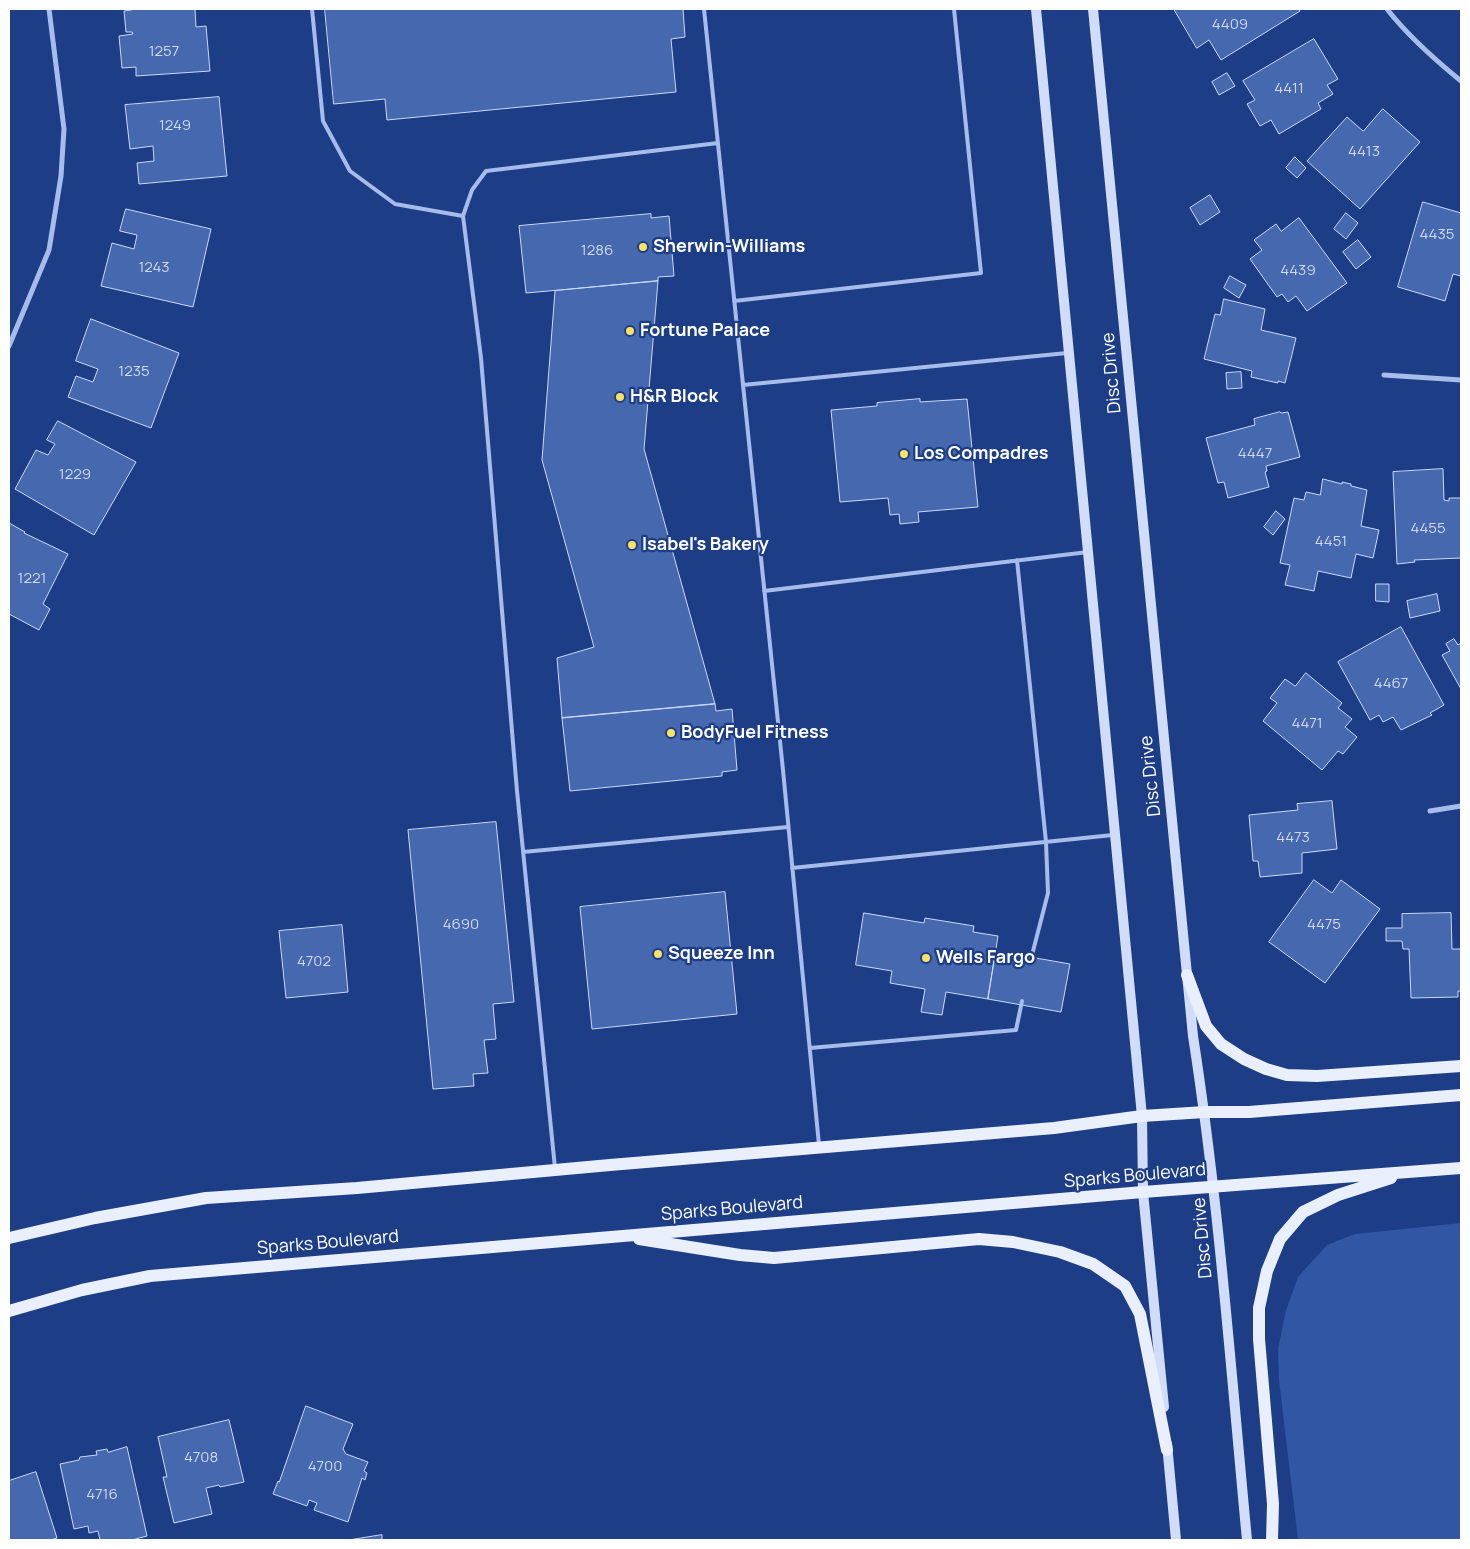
<!DOCTYPE html>
<html>
<head>
<meta charset="utf-8">
<style>
  body { margin:0 }
  #map { position:relative; width:1470px; height:1549px; overflow:hidden; background:#1d3e86; font-family:Manrope,sans-serif }
  canvas { display:block }
  .frame { position:absolute; inset:0; border:10px solid #fff; pointer-events:none }
</style>
</head>
<body>
<div id="map">
<canvas width="1470" height="1549"></canvas>
<div class="frame"></div>
</div>
<script>
const c = document.querySelector('canvas').getContext('2d');
c.lineJoin = 'round';
function paint(path, color) {
  c.fillStyle = color;
  c.fill(path, 'evenodd');
}
function stroke(path, color, width, dash) {
  c.strokeStyle = color;
  c.lineWidth = width;
  c.lineCap = dash ? 'butt' : 'round';
  c.setLineDash(dash || []);
  c.stroke(path);
}
function label(font, color, halo, rows, align = 'center') {
  c.font = font + ' Manrope,sans-serif';
  c.lineWidth = 4.5;
  c.setLineDash([]);
  c.textBaseline = 'middle';
  c.strokeStyle = halo;
  c.fillStyle = color;
  for (const [text, x, y, turn = 0] of rows) {
    c.save();
    c.translate(x, y);
    c.rotate((+turn || 0) * Math.PI / 180);
    c.textAlign = isNaN(turn) ? turn : align;
    if (halo) c.strokeText(text, 0, 0);
    c.fillText(text, 0, 0);
    c.restore();
  }
}
const green = new Path2D(`
  M 1461,1223 L 1461,1540 L 1298,1540 L 1279,1380 L 1278,1349 L 1286,1310 L 1298,1277 L 1327,1245 L 1355,1234 Z`);
const building = new Path2D(`
  M 130,9 L 195,9 L 196,27 L 206,26 L 210,71 L 136,76 L 136,67 L 122,68 L 119,36 L 133,34 L 132,32 L 126,32 L 124,11 L 131,10 Z
  M 325,9 L 683,9 L 685,37 L 671,39 L 676,92 L 387,120 L 385,99 L 334,104 Z
  M 1174,9 L 1299,9 L 1300,11 L 1221,60 L 1209,40 L 1197,48 Z
  M 1314,39 L 1338,79 L 1327,85 L 1333,94 L 1318,103 L 1321,109 L 1279,134 L 1271,120 L 1260,126 L 1247,104 L 1255,100 L 1243,81 Z
  M 1227,73 L 1235,86 L 1219,95 L 1212,82 Z
  M 219,97 L 227,176 L 139,184 L 137,163 L 154,161 L 153,146 L 130,149 L 125,105 Z
  M 1383,109 L 1420,142 L 1360,209 L 1307,161 L 1347,117 L 1363,131 Z
  M 1295,157 L 1306,168 L 1297,178 L 1286,168 Z
  M 1210,195 L 1220,212 L 1200,225 L 1190,208 Z
  M 1423,202 L 1461,213 L 1461,276 L 1453,274 L 1445,301 L 1398,287 Z
  M 126,209 L 211,229 L 193,307 L 101,286 L 112,243 L 134,249 L 137,235 L 120,231 Z
  M 1346,213 L 1358,223 L 1346,239 L 1334,229 Z
  M 651,214 L 651,218 L 669,216 L 674,276 L 658,277 L 658,281 L 526,293 L 519,226 Z
  M 1299,218 L 1347,283 L 1307,311 L 1296,296 L 1288,302 L 1282,294 L 1277,297 L 1250,259 L 1262,250 L 1254,240 L 1276,224 L 1281,231 Z
  M 1358,240 L 1371,257 L 1356,269 L 1343,252 Z
  M 1230,276 L 1246,285 L 1239,298 L 1224,288 Z
  M 658,281 L 644,449 L 715,704 L 562,718 L 557,658 L 594,647 L 542,460 L 555,291 Z
  M 1224,299 L 1265,309 L 1261,330 L 1296,338 L 1285,383 L 1278,381 L 1278,383 L 1251,377 L 1252,371 L 1204,359 L 1215,314 L 1220,315 Z
  M 91,319 L 179,353 L 151,428 L 68,397 L 76,376 L 93,382 L 98,369 L 76,361 Z
  M 1241,372 L 1242,388 L 1227,389 L 1226,373 Z
  M 920,399 L 920,402 L 967,399 L 978,507 L 918,512 L 919,522 L 900,524 L 899,514 L 890,515 L 888,498 L 840,502 L 831,410 L 877,406 L 877,403 Z
  M 1280,412 L 1281,413 L 1288,412 L 1300,457 L 1266,466 L 1267,471 L 1265,472 L 1269,487 L 1228,498 L 1224,482 L 1218,483 L 1206,438 L 1255,425 L 1254,419 Z
  M 58,421 L 136,462 L 94,535 L 15,489 L 36,450 L 48,455 L 55,444 L 47,440 Z
  M 1443,469 L 1444,500 L 1449,501 L 1449,498 L 1461,498 L 1461,558 L 1414,560 L 1415,562 L 1397,564 L 1393,472 Z
  M 1323,479 L 1342,484 L 1342,482 L 1351,484 L 1351,486 L 1367,490 L 1361,526 L 1379,530 L 1373,558 L 1356,554 L 1351,578 L 1318,571 L 1314,591 L 1285,585 L 1290,565 L 1280,563 L 1294,498 L 1304,500 L 1306,492 L 1320,495 Z
  M 1276,511 L 1285,519 L 1273,535 L 1264,527 Z
  M 9,523 L 25,532 L 24,533 L 68,554 L 43,604 L 50,609 L 39,630 L 9,614 Z
  M 1376,584 L 1389,584 L 1389,602 L 1376,601 Z
  M 1437,594 L 1440,611 L 1410,618 L 1407,601 Z
  M 1401,627 L 1444,705 L 1430,713 L 1432,715 L 1401,730 L 1393,717 L 1383,722 L 1379,715 L 1370,720 L 1338,662 Z
  M 1454,639 L 1458,645 L 1461,643 L 1461,689 L 1442,655 L 1450,651 L 1446,644 Z
  M 1306,673 L 1342,703 L 1338,708 L 1352,719 L 1345,727 L 1357,737 L 1343,754 L 1338,751 L 1322,770 L 1263,721 L 1277,703 L 1270,698 L 1285,679 L 1295,686 Z
  M 715,704 L 716,711 L 732,709 L 737,770 L 722,772 L 722,776 L 570,791 L 562,718 Z
  M 1332,801 L 1337,849 L 1302,853 L 1302,873 L 1260,877 L 1258,861 L 1253,861 L 1249,815 L 1298,810 L 1297,804 Z
  M 496,822 L 514,1002 L 493,1004 L 496,1039 L 484,1040 L 488,1073 L 473,1074 L 474,1086 L 433,1089 L 408,830 Z
  M 1314,880 L 1332,893 L 1341,880 L 1380,909 L 1325,983 L 1269,942 Z
  M 725,892 L 737,1014 L 592,1029 L 580,907 Z
  M 864,913 L 924,923 L 925,918 L 974,926 L 973,932 L 998,936 L 988,999 L 946,992 L 942,1015 L 921,1012 L 925,989 L 890,983 L 892,971 L 856,965 Z
  M 1451,913 L 1452,949 L 1461,949 L 1461,991 L 1458,991 L 1458,997 L 1411,998 L 1409,949 L 1403,949 L 1402,941 L 1386,941 L 1386,928 L 1402,928 L 1402,914 Z
  M 342,925 L 348,992 L 286,998 L 279,931 Z
  M 996,951 L 1070,964 L 1061,1012 L 988,999 Z
  M 306,1406 L 353,1424 L 343,1449 L 346,1454 L 368,1462 L 364,1471 L 367,1473 L 365,1480 L 362,1478 L 348,1522 L 314,1510 L 317,1503 L 309,1500 L 307,1506 L 273,1494 L 278,1481 L 279,1482 Z
  M 229,1420 L 244,1482 L 220,1487 L 219,1485 L 206,1488 L 212,1514 L 174,1523 L 163,1477 L 167,1477 L 158,1437 Z
  M 127,1447 L 147,1536 L 132,1540 L 100,1540 L 98,1531 L 89,1533 L 88,1526 L 74,1529 L 60,1464 L 79,1460 L 80,1457 L 97,1455 L 96,1451 L 107,1449 L 108,1452 Z
  M 36,1472 L 57,1538 L 50,1540 L 9,1540 L 9,1481 Z
  M 382,1535 L 382,1540 L 349,1540 Z`);
const lane = new Path2D(`
  M 312,9 L 323,121 L 350,171 L 395,204 L 463,216
  M 704,9 L 783,770 L 819,1145
  M 734,301 L 981,273 L 954,9
  M 743,385 L 1067,353
  M 1017,560 L 1046,842 L 1048,893 L 1031,959
  M 764,591 L 1088,552
  M 523,852 L 788,827
  M 792,868 L 1113,835
  M 810,1048 L 1016,1030 L 1022,1001
  M 555,1168 L 517,791 L 481,358 L 463,216 L 472,190 L 486,171 L 718,143`);
const street = new Path2D(`
  M 1387,9 C 1408,36 1434,59 1461,81
  M 9,346 L 49,250 L 61,176 L 64,129 L 49,9
  M 1384,375 L 1461,380
  M 1430,811 L 1461,806`);
const secondary = new Path2D(`
  M 1036,9 L 1142,1116 L 1143,1192 L 1164,1407
  M 1093,9 L 1193,1036 C 1219,1203 1231,1372 1247,1540
  M 1167,1444 L 1176,1540`);
const primary = new Path2D(`
  M 1187,975 L 1206,1026 L 1221,1044 L 1244,1059 L 1266,1069 L 1287,1075 L 1317,1076 L 1461,1066
  M 9,1238 L 95,1218 L 206,1198 L 357,1188 L 610,1165 L 1054,1128 L 1142,1116 L 1205,1112 L 1249,1112 L 1461,1095
  M 639,1239 L 740,1255 L 774,1258 L 979,1239 L 1013,1242 L 1060,1252 L 1093,1264 L 1125,1286 L 1140,1314 L 1167,1450
  M 9,1311 L 82,1290 L 150,1276 L 1143,1192 L 1461,1168
  M 1272,1540 L 1273,1504 L 1259,1339 L 1259,1308 L 1267,1271 L 1280,1239 L 1303,1212 L 1338,1195 L 1391,1178`);
const markers = [
  [643,247,5,"#fbe264"],
  [630,331,5,"#fbe264"],
  [620,397,5,"#fbe264"],
  [904,454,5,"#fbe264"],
  [632,545,5,"#fbe264"],
  [671,733,5,"#fbe264"],
  [658,954,5,"#fbe264"],
  [926,958,5,"#fbe264"]
];
const numberNames = [
  ["4409",1230,25],
  ["1257",164,52],
  ["4411",1289,89],
  ["1249",175,126],
  ["4413",1364,152],
  ["4435",1437,235],
  ["1286",597,251],
  ["1243",154,268],
  ["4439",1298,271],
  ["1235",134,372],
  ["4447",1255,454],
  ["1229",75,475],
  ["4455",1428,529],
  ["4451",1331,542],
  ["1221",32,579],
  ["4467",1391,684],
  ["4471",1307,724],
  ["4473",1293,838],
  ["4690",461,925],
  ["4475",1324,925],
  ["4702",314,962],
  ["4708",201,1458],
  ["4700",325,1467],
  ["4716",102,1495]
];
const poiNames = [
  ["Sherwin-Williams",653,247],
  ["Fortune Palace",640,331],
  ["H&R Block",630,397],
  ["Los Compadres",914,454],
  ["Isabel's Bakery",642,545],
  ["BodyFuel Fitness",681,733],
  ["Squeeze Inn",668,954],
  ["Wells Fargo",936,958]
];
const streetNames = [
  ["Disc Drive",1112,373,-95],
  ["Disc Drive",1151,776,-96],
  ["Sparks Boulevard",1135,1176,-5],
  ["Sparks Boulevard",732,1209,-5],
  ["Disc Drive",1203,1238,-95],
  ["Sparks Boulevard",328,1243,-5]
];
paint(green, '#3056a4');
paint(building, '#4568af');
stroke(building, '#cbd9f8', 1);
stroke(lane, '#a6bceb', 4);
stroke(street, '#a6bceb', 5);
stroke(secondary, '#d1ddf8', 10);
stroke(primary, '#eaeffe', 12);
for (const [x, y, r, color] of markers) {
  const dot = new Path2D();
  dot.arc(x, y, r, 0, 2 * Math.PI);
  c.fillStyle = color;
  c.fill(dot);
  stroke(dot, '#1d3e86', 2);
}
label('15px', '#d0d9eb', null, numberNames);
label('bold 18px', '#fff', '#1d3e86', poiNames, 'left');
label('18px', '#fff', '#1d3e86', streetNames);
</script>
</body>
</html>
